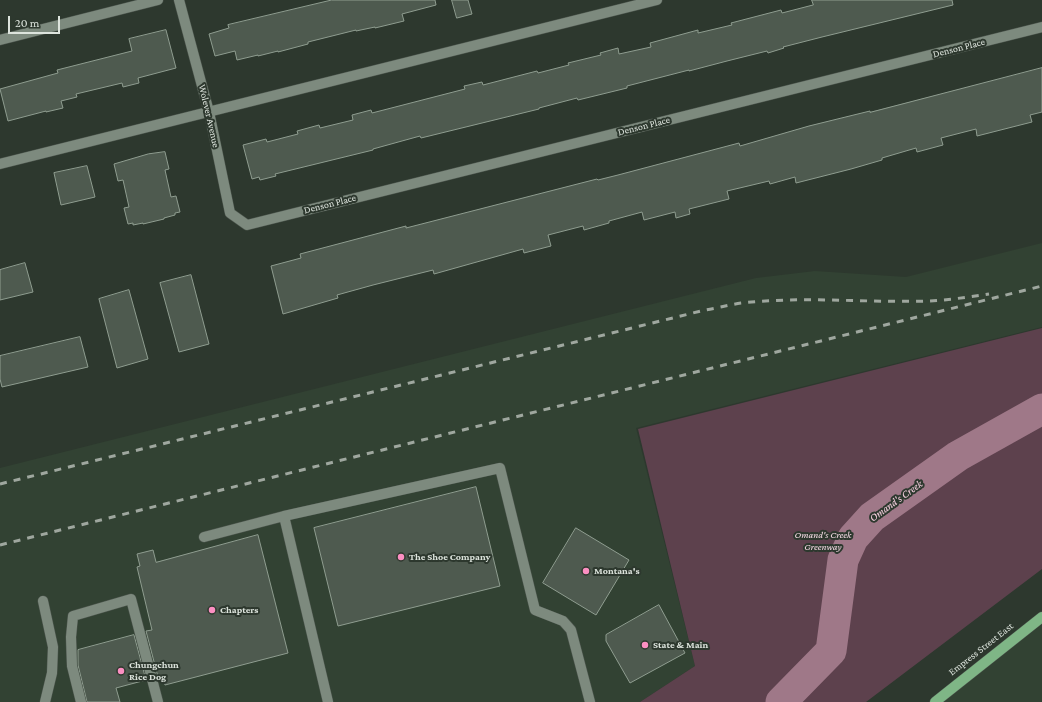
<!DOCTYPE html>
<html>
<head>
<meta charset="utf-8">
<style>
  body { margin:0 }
  #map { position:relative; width:1042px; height:702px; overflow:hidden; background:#2d382e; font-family:"Crimson Pro",serif }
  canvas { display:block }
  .scale { position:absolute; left:8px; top:16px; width:52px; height:18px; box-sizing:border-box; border:2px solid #dde4dd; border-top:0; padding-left:5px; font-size:12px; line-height:14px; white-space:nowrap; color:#dde4dd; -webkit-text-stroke:3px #2d382e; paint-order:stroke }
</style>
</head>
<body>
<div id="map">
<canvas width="1042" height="702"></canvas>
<div class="scale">20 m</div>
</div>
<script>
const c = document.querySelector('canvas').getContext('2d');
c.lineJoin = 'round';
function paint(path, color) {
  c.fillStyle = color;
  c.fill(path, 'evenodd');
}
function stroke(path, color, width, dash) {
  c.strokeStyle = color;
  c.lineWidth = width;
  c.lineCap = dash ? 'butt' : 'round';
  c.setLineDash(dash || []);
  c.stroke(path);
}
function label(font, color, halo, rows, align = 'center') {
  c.font = font + ' "Crimson Pro",serif';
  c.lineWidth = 4;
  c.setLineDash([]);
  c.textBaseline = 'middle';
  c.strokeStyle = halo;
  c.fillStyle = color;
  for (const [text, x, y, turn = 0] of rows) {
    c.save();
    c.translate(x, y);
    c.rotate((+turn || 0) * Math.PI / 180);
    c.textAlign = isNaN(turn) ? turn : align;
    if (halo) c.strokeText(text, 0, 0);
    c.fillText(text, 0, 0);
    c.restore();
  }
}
const built = new Path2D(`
  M 1042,243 L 1042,327 L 636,428 L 695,666 L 640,702 L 0,702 L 0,468 L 756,278 L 815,271 L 906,277 Z
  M 1042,619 L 1042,702 L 942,702 Z`);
const green = new Path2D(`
  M 1042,328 L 1042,569 L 866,702 L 640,702 L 695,666 L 638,429 Z`);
const river = new Path2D(`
  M 781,702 L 831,651 L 843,560 L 853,538 L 872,517 L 958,456 L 1042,409`);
const building = new Path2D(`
  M 332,0 L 435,0 L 436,5 L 402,14 L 404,21 L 375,28 L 375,27 L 356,31 L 356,30 L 308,42 L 308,44 L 278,52 L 278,51 L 258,56 L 258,55 L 237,60 L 235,51 L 215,56 L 209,34 L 229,28 L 228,25 Z
  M 452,0 L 468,0 L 472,14 L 457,18 Z
  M 812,0 L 952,0 L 953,5 L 822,37 L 783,47 L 784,48 L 768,53 L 767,51 L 727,61 L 689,71 L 689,70 L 627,86 L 627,88 L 578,100 L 577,98 L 539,108 L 539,109 L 421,138 L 420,136 L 373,149 L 373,150 L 275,174 L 276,176 L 260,180 L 259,177 L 252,179 L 243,145 L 266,139 L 267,142 L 298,134 L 297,131 L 319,125 L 320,128 L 353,120 L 352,115 L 371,110 L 372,113 L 465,89 L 464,86 L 482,82 L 483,85 L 537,71 L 538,73 L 569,65 L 568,63 L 601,55 L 600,53 L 618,48 L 619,54 L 651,47 L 650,43 L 698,30 L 698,33 L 732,25 L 731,23 L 781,10 L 782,13 L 813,5 Z
  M 166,30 L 176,68 L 138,78 L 139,83 L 123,87 L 122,83 L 76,94 L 77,97 L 61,101 L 63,108 L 46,112 L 46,111 L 8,121 L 0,89 L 58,73 L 57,70 L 132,51 L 129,39 Z
  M 1042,68 L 1042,112 L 1030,115 L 1032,122 L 977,136 L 976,129 L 941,138 L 943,145 L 917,152 L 916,148 L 882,158 L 882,160 L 851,169 L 796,183 L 795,177 L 770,184 L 769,181 L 727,191 L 729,199 L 689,209 L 690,214 L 676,218 L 675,212 L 644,220 L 642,212 L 609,221 L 609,223 L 584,230 L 583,226 L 548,235 L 551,246 L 524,253 L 523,249 L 434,274 L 433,270 L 373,285 L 337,295 L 338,298 L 283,314 L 271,266 L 301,258 L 300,254 L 406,226 L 406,228 L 597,179 L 598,180 L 618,175 L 739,143 L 740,146 L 809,126 L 870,111 L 870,112 Z
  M 165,152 L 169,169 L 165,170 L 171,197 L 176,196 L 180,212 L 175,213 L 175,215 L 164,218 L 164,219 L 143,224 L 143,223 L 133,225 L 133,223 L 128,224 L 124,208 L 129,207 L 123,180 L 118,181 L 114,164 L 148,154 Z
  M 87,166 L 95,197 L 61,205 L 54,173 Z
  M 25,263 L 33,292 L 0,300 L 0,270 Z
  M 191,275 L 209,344 L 179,352 L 160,283 Z
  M 129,290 L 148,359 L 117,368 L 99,299 Z
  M 80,337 L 88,367 L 2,387 L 0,379 L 0,356 Z
  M 476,487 L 500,586 L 338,626 L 314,528 Z
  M 576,528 L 629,560 L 596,615 L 543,583 Z
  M 258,535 L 288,653 L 165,685 L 163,676 L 158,677 L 146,631 L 152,630 L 137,567 L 140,566 L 137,554 L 153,550 L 156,562 Z
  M 659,605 L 685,653 L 630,683 L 606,641 L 606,635 Z
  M 134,635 L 146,680 L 116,688 L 120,702 L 87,702 L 78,665 L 78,650 Z`);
const minor = new Path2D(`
  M 179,0 L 209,112 L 230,213 L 247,225 L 1042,27
  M 0,40 L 158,0
  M 0,164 L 657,0
  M 284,516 L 500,468 L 535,610 L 563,621 L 571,630 L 590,702
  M 204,537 L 284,516 L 328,702
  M 43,601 L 53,647 L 52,673 L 45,702
  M 81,702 L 72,666 L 71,637 L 73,616 L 131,599 L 158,702`);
const major = new Path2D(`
  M 935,702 L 1042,617`);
const rail = new Path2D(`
  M 0,484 L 705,310 C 717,308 729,305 741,303 C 803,296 866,303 929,301 C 949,300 969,297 989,294
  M 0,545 L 1042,286`);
const markers = [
  [401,557,4,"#fc8fc2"],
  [586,571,4,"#fc8fc2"],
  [212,610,4,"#fc8fc2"],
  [645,645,4,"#fc8fc2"],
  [121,671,4,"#fc8fc2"]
];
const streetNames = [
  ["Denson Place",959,48,-14],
  ["Wolever Avenue",209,116,77],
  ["Denson Place",644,126,-14],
  ["Denson Place",330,204,-14],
  ["Empress Street East",981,649,-38]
];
const parkNames = [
  ["Omand's Creek",823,535],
  ["Greenway",823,547]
];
const poiNames = [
  ["The Shoe Company",409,557],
  ["Montana's",594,571],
  ["Chapters",220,610],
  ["State & Main",653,645],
  ["Chungchun",129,665],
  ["Rice Dog",129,677]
];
const waterNames = [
  ["Omand's Creek",896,501,-36]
];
paint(built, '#324233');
paint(green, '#5d414d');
stroke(river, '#9f7888', 31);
paint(building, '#4e5a4f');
stroke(building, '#8f9d90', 1);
stroke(minor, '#4d564e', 11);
stroke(major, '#4d564e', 11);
stroke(minor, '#7d8a7e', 10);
stroke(major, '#7fb686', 10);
stroke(rail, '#9fa79f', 3, [7, 7]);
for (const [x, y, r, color] of markers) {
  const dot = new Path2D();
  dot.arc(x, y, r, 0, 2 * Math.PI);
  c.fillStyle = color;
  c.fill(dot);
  stroke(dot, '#2d382e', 1.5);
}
label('10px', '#dde4dd', '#2d382e', streetNames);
label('italic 10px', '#f7dbe6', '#2d382e', parkNames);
label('bold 10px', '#dde4dd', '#2d382e', poiNames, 'left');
label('italic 11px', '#fad1e2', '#2d382e', waterNames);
</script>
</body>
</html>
